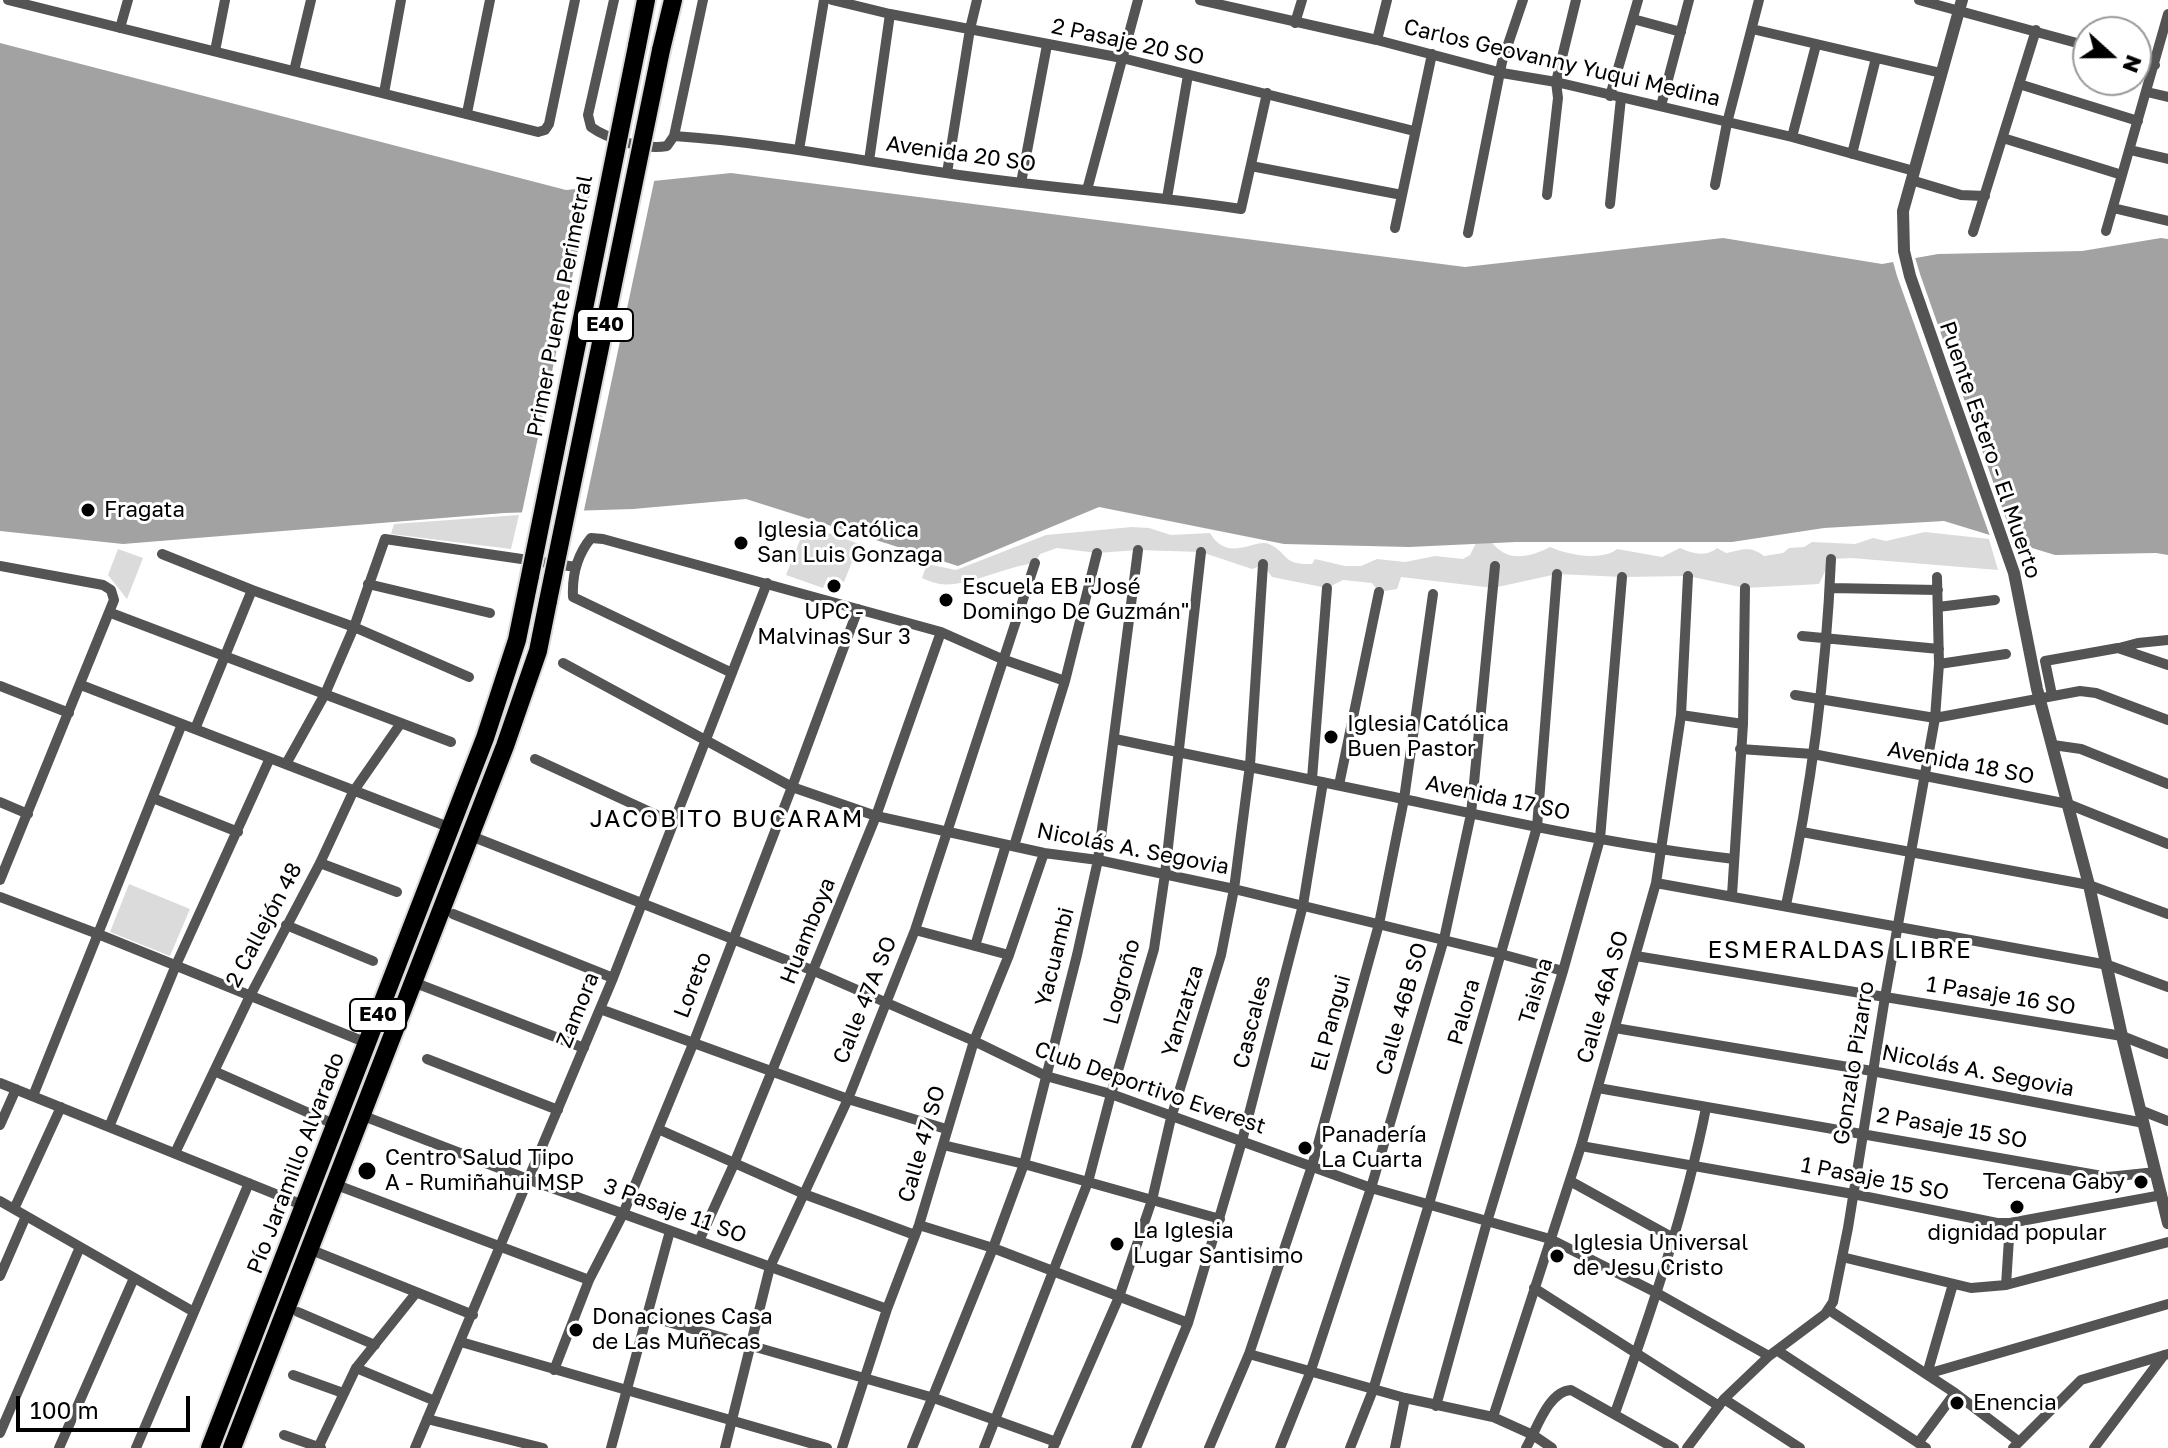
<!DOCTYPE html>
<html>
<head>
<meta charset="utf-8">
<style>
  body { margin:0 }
  #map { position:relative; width:2168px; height:1448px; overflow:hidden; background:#fff; font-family:"Golos Text",sans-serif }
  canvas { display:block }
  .north { position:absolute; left:2072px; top:16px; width:80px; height:80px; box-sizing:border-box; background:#fff; border:2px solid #999; border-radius:50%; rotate:111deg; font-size:22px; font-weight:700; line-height:32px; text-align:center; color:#000 }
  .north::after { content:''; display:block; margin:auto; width:28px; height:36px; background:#000; clip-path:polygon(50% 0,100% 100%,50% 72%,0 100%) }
  .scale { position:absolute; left:16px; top:1396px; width:174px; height:36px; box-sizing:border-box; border:4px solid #000; border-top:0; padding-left:10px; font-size:24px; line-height:28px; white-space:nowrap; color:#000; -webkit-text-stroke:6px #fff; paint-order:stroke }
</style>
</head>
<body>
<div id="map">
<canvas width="2168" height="1448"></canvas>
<div class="north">N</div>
<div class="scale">100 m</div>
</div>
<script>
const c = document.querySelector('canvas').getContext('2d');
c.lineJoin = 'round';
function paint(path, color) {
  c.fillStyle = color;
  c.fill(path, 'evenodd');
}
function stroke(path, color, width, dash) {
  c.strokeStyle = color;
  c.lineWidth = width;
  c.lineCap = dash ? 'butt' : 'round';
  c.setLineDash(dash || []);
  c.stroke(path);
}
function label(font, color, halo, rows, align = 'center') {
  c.font = font + ' "Golos Text",sans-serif';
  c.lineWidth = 6;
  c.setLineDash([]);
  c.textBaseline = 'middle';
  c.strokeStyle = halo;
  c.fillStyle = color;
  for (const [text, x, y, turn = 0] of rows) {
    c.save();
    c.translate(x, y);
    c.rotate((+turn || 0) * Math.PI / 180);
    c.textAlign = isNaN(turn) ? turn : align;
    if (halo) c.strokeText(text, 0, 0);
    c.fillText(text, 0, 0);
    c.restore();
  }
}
const green = new Path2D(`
  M 519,515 L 511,549 L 391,534 L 394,524 Z
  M 806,525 L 859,544 L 844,582 L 828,577 L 823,588 L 786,575 Z
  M 1132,527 L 1149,528 L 1171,535 L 1210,533 C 1228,564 1255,538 1269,544 C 1290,554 1281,565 1312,564 L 1315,559 L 1345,566 L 1361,566 L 1377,559 L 1405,562 L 1435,556 L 1463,559 L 1470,555 L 1477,541 L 1490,540 C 1506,563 1528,558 1550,547 C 1565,554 1602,562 1617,549 L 1662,557 L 1680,548 C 1692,554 1707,557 1717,548 L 1726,553 C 1742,550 1750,545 1764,556 L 1783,553 L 1789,548 L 1804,547 L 1812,542 L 1855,544 L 1873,538 L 1886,541 L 1925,532 L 1989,539 L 1998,570 L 1851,558 L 1831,559 L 1819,584 L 1745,588 L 1688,576 L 1622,577 L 1557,574 L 1493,588 L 1401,577 L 1397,589 L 1379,592 L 1372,583 L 1343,580 L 1327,588 L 1272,577 L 1263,565 L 1252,569 L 1201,552 L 1138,550 L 1097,553 L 1057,548 L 1040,554 L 1035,563 C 1007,566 964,588 940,584 C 934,583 927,580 922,578 L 927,564 L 956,570 L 1046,535 Z
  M 118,549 L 143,558 L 127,599 L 108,575 Z
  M 129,884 L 190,909 L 170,956 L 110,932 Z`);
const water = new Path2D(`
  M 0,43 L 566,190 L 731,173 L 1465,267 L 1723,238 L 1882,264 L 1938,254 L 2082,251 L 2161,238 L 2168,239 L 2168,555 L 2156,553 L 2055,555 L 1944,521 L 1824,528 L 1732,542 L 1516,542 L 1409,547 L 1284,544 L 1099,507 L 958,566 L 746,499 L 633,509 L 504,513 L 123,544 L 0,531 Z`);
const pier = new Path2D(`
  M 655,177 L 583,515 L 521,517 L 592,184 Z
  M 1914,254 L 1920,274 L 2016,547 L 1991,539 L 1897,276 L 1892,258 Z`);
const minor = new Path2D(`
  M 8,0 L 538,132 L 545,130 L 549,124 L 575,0
  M 614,0 L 588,115 L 591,127 C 609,140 646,150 667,146 L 674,136 L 703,0
  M 832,0 L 890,14 L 1122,58 L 1414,131
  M 1200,0 L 1377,40 L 1502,73 L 1556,82 L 1792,137 L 1914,171
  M 1919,0 L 2088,46
  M 1633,19 L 1681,32
  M 1295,23 L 1302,0
  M 120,28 L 128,0
  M 1752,29 L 1941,73
  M 1377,40 L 1387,0
  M 215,51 L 225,0
  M 2136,59 L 2155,65
  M 294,71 L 311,0
  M 2019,84 L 2138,121
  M 2147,92 L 2168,97
  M 384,93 L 401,0
  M 1610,96 L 1638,0
  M 1661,106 L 1689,0
  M 467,113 L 490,0
  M 674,136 C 766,142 855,160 946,173 C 1044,188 1143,194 1241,209 L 1267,93
  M 1792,137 L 1816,45
  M 2003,138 L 2122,175
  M 799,150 L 824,0
  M 2130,150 L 2168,159
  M 1852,154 L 1876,58
  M 869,161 L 890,14
  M 1251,166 L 1402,195
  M 947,173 L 970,29 L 977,0
  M 1911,180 L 1961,195 L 1985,196
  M 1021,183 L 1047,45
  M 1715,185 L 1727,123 L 1759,0
  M 1087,190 L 1138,0
  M 1547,195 L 1558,98 L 1556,82 L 1576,0
  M 1167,198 L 1188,75
  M 1610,204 L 1621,98
  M 2113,208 L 2168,221
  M 1395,228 L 1432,54
  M 2106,231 L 2168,14
  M 1973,232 L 2036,30
  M 1468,233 L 1502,62 L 1523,0
  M 162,554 L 252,590 L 354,627 L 469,677
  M 0,566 L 103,585 L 111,590 L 114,600 L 0,880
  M 368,584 L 490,613
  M 1830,588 L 1938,590
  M 1938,607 L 1995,600
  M 111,613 L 451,742
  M 1802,636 L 1939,649
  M 2119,648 L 2138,643 L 2168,640
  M 563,663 L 792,787 L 876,816 L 1044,853 L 1098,860 L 1234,889 L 1501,954 L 1563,971
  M 1939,664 L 2006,654
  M 732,673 L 573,597 C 572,576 577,555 591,538 L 603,539 L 941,632 L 1002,659 L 1065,681
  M 81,685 L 451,828
  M 0,686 L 69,713
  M 1795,695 L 1935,718 L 2080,691 L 2096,693 L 2168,720
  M 2052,695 L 2045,661 L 2118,648 L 2168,665
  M 1681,715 L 1743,724
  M 195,729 L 252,590
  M 1115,739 C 1208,758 1301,777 1394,797 C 1507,821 1619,846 1734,859
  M 2053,745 L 2081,749 L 2168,784
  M 1740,749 L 1813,754 L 2068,804 L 2168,844
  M 535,759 L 674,823
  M 286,764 L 325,694 L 354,627 L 385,539 L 576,567
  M 1312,779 L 1327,588
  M 1339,785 L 1379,592
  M 153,798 L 238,832
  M 0,802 L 28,814
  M 1802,832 L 2089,885 L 2168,914
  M 471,836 L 814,971 L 974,1041 L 1046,1076 L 1111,1094 L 1371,1188 L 1550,1239 L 1657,1293 L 1769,1356
  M 1014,846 L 1065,681 L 1097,553
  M 320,863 L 397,892
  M 1656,883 L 2108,965 L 2168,987
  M 1732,895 L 1743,724 L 1745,588
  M 0,897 L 98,934 L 367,1043
  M 1786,905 C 1811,791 1826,676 1831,559
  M 453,914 L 613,978
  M 286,925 L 373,961
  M 915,930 L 1009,955
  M 975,946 L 1006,845
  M 1636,956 L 2122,1036 L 2168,1054
  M 413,982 L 584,1048
  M 600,1009 L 848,1099 L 946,1129
  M 1615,1028 L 1872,1071 L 2144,1123
  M 427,1059 L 558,1110
  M 214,1071 L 336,1125
  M 0,1083 L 305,1206
  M 1598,1088 L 2108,1177 L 2156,1172
  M 33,1096 L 182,724
  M 2140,1110 L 2168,1121
  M 361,1115 L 530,1180 L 887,1309
  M 0,1125 L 16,1089
  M 109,1127 L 176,965 L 270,758
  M 658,1129 L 804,1194 L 915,1235
  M 943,1145 L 1024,1164 L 1220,1219
  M 1581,1146 L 1853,1194 L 1997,1223 L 2010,1223 L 2162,1195
  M 175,1153 L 250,996 L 320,863 L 353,792 L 401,723
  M 1570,1181 L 1675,1239
  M 334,1184 L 589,1280
  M 0,1201 L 194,1312
  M 14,1209 L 61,1107
  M 919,1225 L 993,1248 L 1188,1323
  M 699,1241 L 734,1164 L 876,816 L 941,632
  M 309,1249 L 473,1315
  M 1842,1257 L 1971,1288 L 2006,1285 L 2168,1242
  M 0,1276 L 26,1216
  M 2006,1285 L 2010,1223
  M 1534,1288 L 1719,1406
  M 1829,1310 L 1955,1393 L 2018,1441
  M 298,1312 L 375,1345
  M 647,1316 L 934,1398 L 1056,1442
  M 461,1342 L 827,1448
  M 1778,1351 L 1926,1448
  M 1249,1354 L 1405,1398 L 1493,1417 L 1533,1435 L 1552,1448
  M 356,1368 L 435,1401
  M 554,1370 L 589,1280 L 623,1214 L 693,1044 L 792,787 L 858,609
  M 1927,1374 L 2168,1304
  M 1927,1374 L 1953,1284
  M 293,1375 L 343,1393
  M 1724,1399 L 1800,1448
  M 1436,1406 L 1487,1222 L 1563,971 L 1600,839 L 1622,577
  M 1615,1413 C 1651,1312 1685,1213 1706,1108
  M 1493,1417 L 1581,1146 L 1656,883 L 1681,715 L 1688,576
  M 427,1419 L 543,1448
  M 0,1433 L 80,1247
  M 284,1435 L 321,1448
  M 1918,1443 L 1955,1393
  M 59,1448 L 134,1278
  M 136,1448 L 249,1183
  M 318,1448 L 356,1368 L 416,1293
  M 415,1448 L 613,978 L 767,583
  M 611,1448 L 670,1231
  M 725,1448 L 770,1267 L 848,1099 L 915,930 L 1035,563
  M 842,1448 L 887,1309 L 919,1225 L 974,1041 L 1009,955 L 1044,853
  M 912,1448 L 993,1248 L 1024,1164 L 1077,955 L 1098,860 L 1138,550
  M 984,1448 L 1088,1182 L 1111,1094 L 1154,949 L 1165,874 L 1201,552
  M 1053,1448 L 1119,1297 L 1152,1200 L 1171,1118 L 1221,955 L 1234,889 L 1250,765 L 1263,564
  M 1136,1448 L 1188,1323 L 1242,1141 L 1303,905 L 1323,782
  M 1209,1448 L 1249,1354 L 1312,1166 L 1379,924 L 1404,799 L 1433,594
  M 1280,1448 L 1310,1373 L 1371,1188 L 1444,939 L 1471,814 L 1495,566
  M 1350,1448 L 1373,1390 L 1429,1204 L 1537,827 L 1557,574
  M 1395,1448 L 1405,1398
  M 1526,1448 C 1536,1431 1548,1391 1571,1390 L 1674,1448
  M 1687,1448 L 1724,1399 L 1769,1356 L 1825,1314 L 1833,1302 L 1848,1228 L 1885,997 L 1935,718 L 1939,664 L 1937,577
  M 2013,1448 L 2081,1380 L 2168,1354
  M 2094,1448 L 2164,1355`);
const tertiary = new Path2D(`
  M 1962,0 L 1903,211 L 1904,251 L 1910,276 L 2014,573 L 2037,689 L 2089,885 L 2122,1036 L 2168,1223`);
const trunk = new Path2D(`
  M 637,46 L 646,0
  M 661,50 L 673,0
  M 210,1448 L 485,738 L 517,640 L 530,576
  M 232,1448 L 505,746 L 538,651 L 548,601`);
const trunkBridge = new Path2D(`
  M 530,576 L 637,46
  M 548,601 L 661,50`);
const markers = [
  [88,510,8,"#000"],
  [741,543,8,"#000"],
  [834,586,8,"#000"],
  [946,600,8,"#000"],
  [1331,737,8,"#000"],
  [1305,1148,8,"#000"],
  [367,1171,10,"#000"],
  [2141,1182,8,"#000"],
  [2017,1207,8,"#000"],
  [1117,1244,8,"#000"],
  [1557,1256,8,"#000"],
  [576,1330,8,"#000"],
  [1957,1403,8,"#000"]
];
const shields = [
  [605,325,56],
  [378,1015,56]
];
const shieldNames = [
  ["E40",605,325],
  ["E40",378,1015]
];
const streetNames = [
  ["2 Pasaje 20 SO",1128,42,12],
  ["Carlos Geovanny Yuqui Medina",1562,63,13],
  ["Avenida 20 SO",961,154,8],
  ["Primer Puente Perimetral",560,306,-79],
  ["Puente Estero - El Muerto",1990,450,71],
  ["Avenida 18 SO",1961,763,11],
  ["Avenida 17 SO",1498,798,12],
  ["Nicolás A. Segovia",1133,849,11],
  ["2 Callejón 48",264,925,-62],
  ["Huamboya",808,931,-68],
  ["Yacuambi",1055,957,-76],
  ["Logroño",1122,982,-75],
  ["Loreto",693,985,-69],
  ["Taisha",1536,991,-73],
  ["1 Pasaje 16 SO",2001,996,9],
  ["Calle 46A SO",1603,997,-74],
  ["Calle 47A SO",865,1000,-68],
  ["Calle 46B SO",1402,1009,-74],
  ["Zamora",578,1010,-68],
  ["Yanzatza",1183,1011,-73],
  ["Palora",1464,1012,-74],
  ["Cascales",1252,1022,-76],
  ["El Pangui",1331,1023,-75],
  ["Gonzalo Pizarro",1854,1063,-81],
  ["Nicolás A. Segovia",1978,1071,11],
  ["Club Deportivo Everest",1150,1088,19],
  ["2 Pasaje 15 SO",1952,1128,10],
  ["Calle 47 SO",922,1144,-74],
  ["Pío Jaramillo Alvarado",296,1163,-69],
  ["1 Pasaje 15 SO",1875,1179,11],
  ["3 Pasaje 11 SO",675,1211,20]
];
const poiNames = [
  ["Fragata",104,510],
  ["Iglesia Católica",757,530],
  ["San Luis Gonzaga",757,555],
  ["Escuela EB \"José",962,587],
  ["Domingo De Guzmán\"",962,612],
  ["UPC -",834,612,"center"],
  ["Malvinas Sur 3",834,637,"center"],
  ["Iglesia Católica",1347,724],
  ["Buen Pastor",1347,749],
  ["Panadería",1321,1135],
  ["La Cuarta",1321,1160],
  ["Centro Salud Tipo",385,1158],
  ["A - Rumiñahui MSP",385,1183],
  ["Tercena Gaby",2125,1182,"right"],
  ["La Iglesia",1133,1231],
  ["Lugar Santisimo",1133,1256],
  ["dignidad popular",2017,1233,"center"],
  ["Iglesia Universal",1573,1243],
  ["de Jesu Cristo",1573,1268],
  ["Donaciones Casa",592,1317],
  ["de Las Muñecas",592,1342],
  ["Enencia",1973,1403]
];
const neighbourhoodNames = [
  ["JACOBITO BUCARAM",727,819],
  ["ESMERALDAS LIBRE",1840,950]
];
paint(green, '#dbdbdb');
paint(water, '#a2a2a2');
paint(pier, '#fff');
stroke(trunk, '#dbdbdb', 22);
stroke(minor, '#545454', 10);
stroke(tertiary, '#545454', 12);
stroke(trunk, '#000', 18);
stroke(trunkBridge, '#dbdbdb', 22, []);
stroke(trunkBridge, '#000', 18);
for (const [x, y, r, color] of markers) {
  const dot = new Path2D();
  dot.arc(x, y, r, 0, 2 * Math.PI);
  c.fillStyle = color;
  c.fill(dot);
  stroke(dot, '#fff', 3);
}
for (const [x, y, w] of shields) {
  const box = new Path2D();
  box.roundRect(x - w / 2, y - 16, w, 32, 6);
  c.fillStyle = '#fff';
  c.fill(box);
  stroke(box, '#000', 2);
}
label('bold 20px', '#000', null, shieldNames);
label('22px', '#000', '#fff', streetNames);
label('22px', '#000', '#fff', poiNames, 'left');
c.letterSpacing = '2px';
label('24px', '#000', '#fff', neighbourhoodNames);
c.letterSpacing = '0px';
</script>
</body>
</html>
